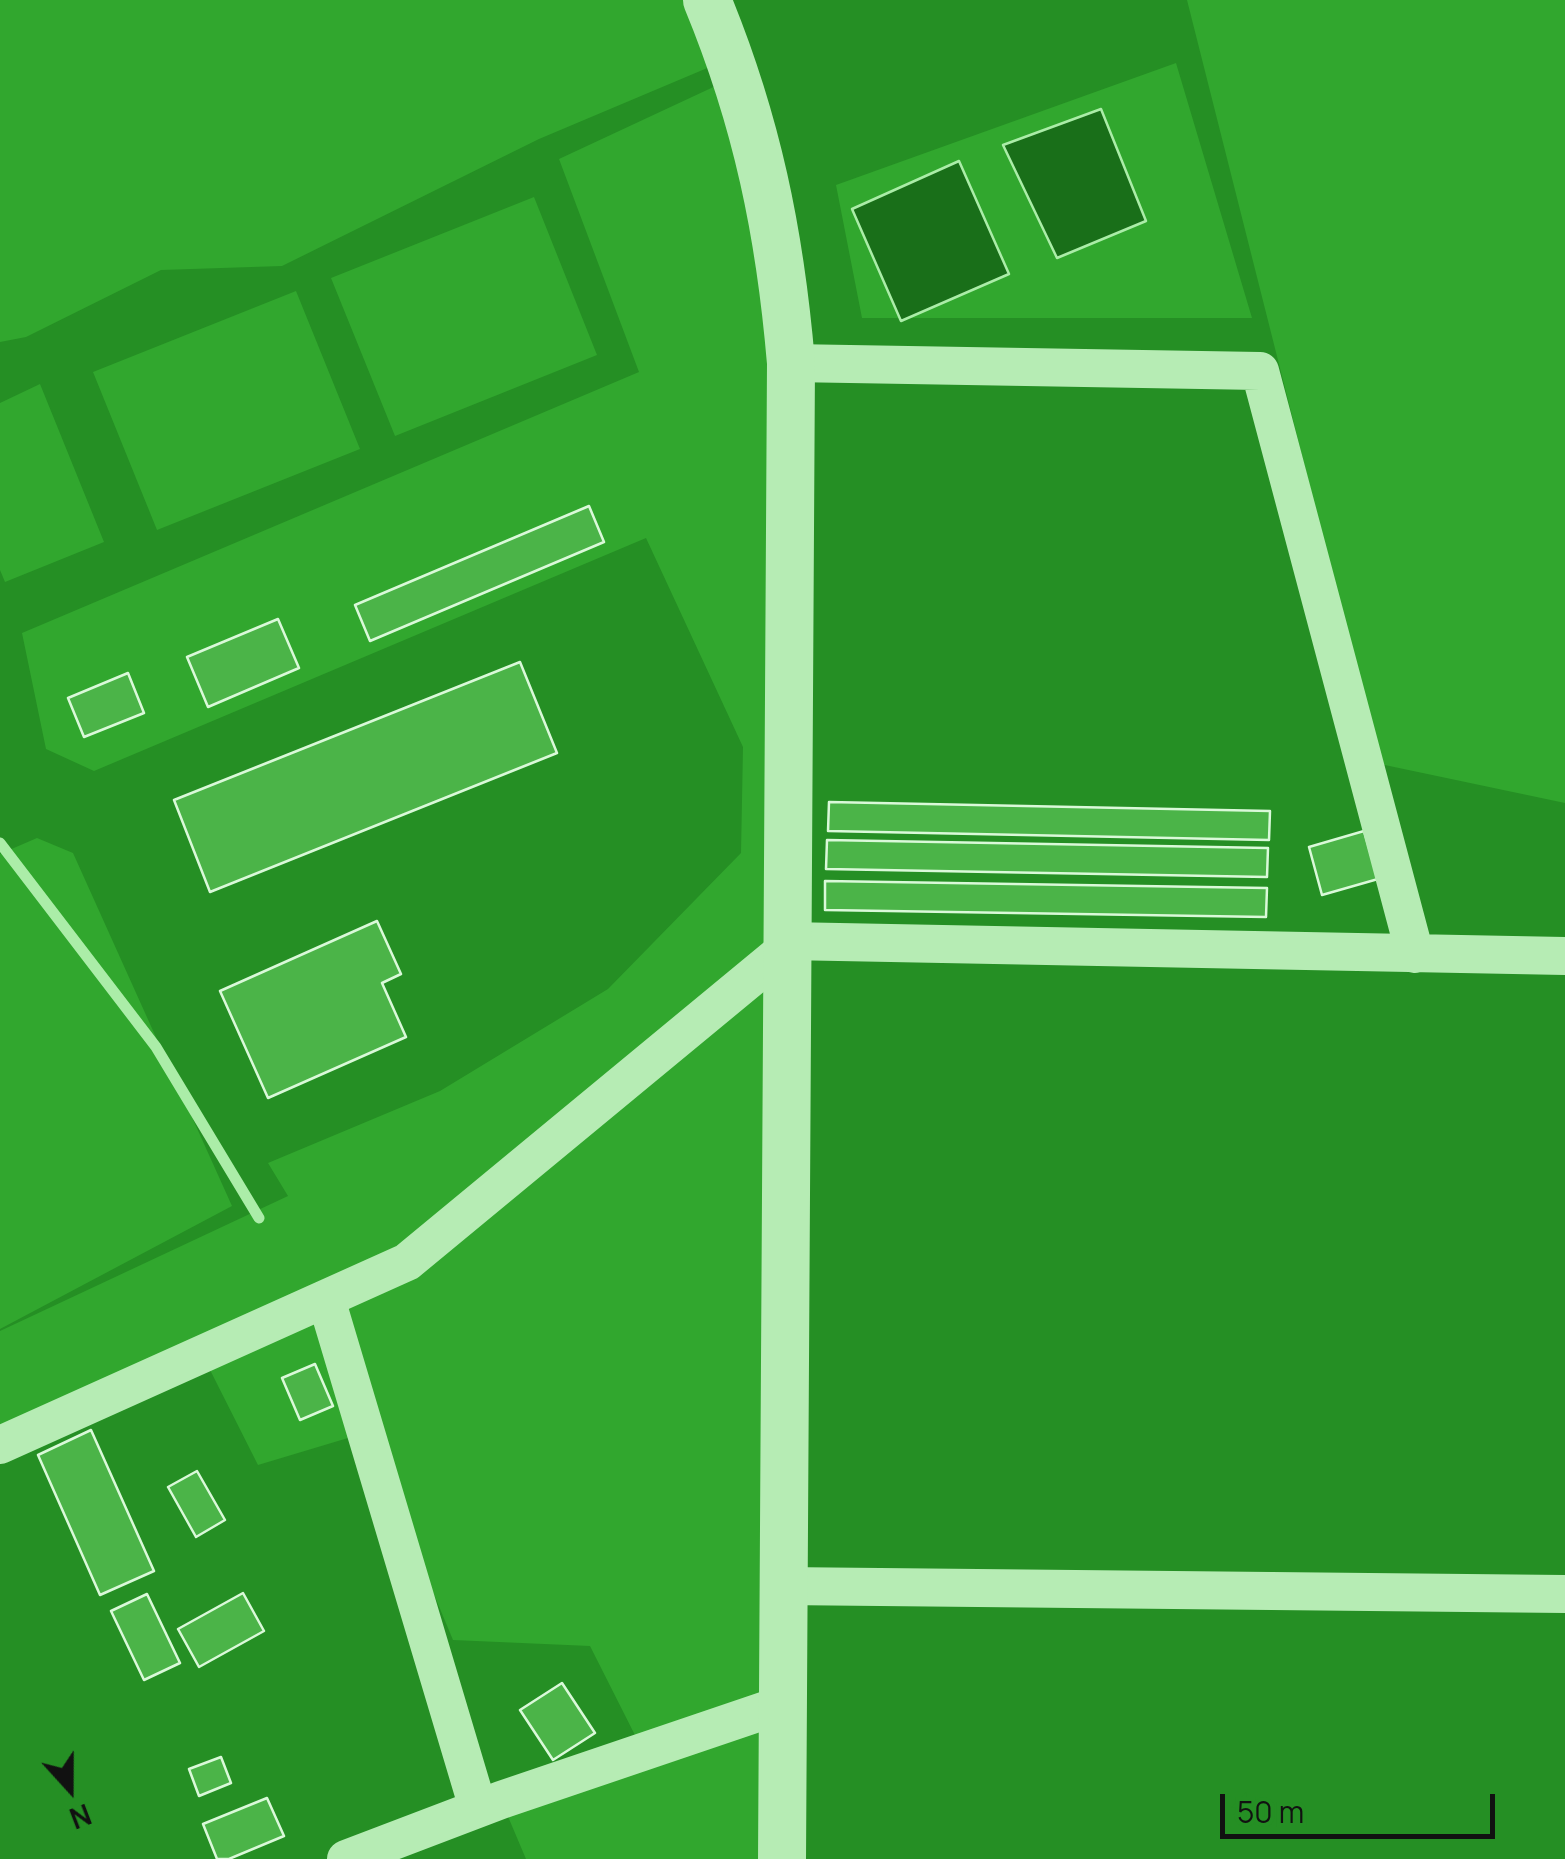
<!DOCTYPE html>
<html>
<head>
<meta charset="utf-8">
<style>
  body { margin:0 }
  #map { position:relative; width:1565px; height:1859px; overflow:hidden; background:#258f24; font-family:Manrope,sans-serif }
  canvas { display:block }
  .north { position:absolute; left:20px; top:1739px; width:100px; height:100px; -webkit-text-stroke:8px #258f24; paint-order:stroke; rotate:159deg; font-size:28px; font-weight:700; line-height:40px; text-align:center; color:#111 }
  .north::after { content:''; display:block; margin:auto; width:35px; height:45px; background:#111; clip-path:polygon(50% 0,100% 100%,50% 72%,0 100%) }
  .scale { position:absolute; left:1220px; top:1794px; width:275px; height:45px; box-sizing:border-box; border:5px solid #111; border-top:0; padding-left:12px; font-size:30px; line-height:35px; white-space:nowrap; color:#111; -webkit-text-stroke:8px #258f24; paint-order:stroke }
</style>
</head>
<body>
<div id="map">
<canvas width="1565" height="1859"></canvas>
<div class="north">N</div>
<div class="scale">50 m</div>
</div>
<script>
const c = document.querySelector('canvas').getContext('2d');
c.lineJoin = 'round';
function paint(path, color) {
  c.fillStyle = color;
  c.fill(path, 'evenodd');
}
function stroke(path, color, width, dash) {
  c.strokeStyle = color;
  c.lineWidth = width;
  c.lineCap = dash ? 'butt' : 'round';
  c.setLineDash(dash || []);
  c.stroke(path);
}
const green = new Path2D(`
  M 0,0 L 707,0 L 731,58 L 539,139 L 282,266 L 161,270 L 26,337 L 0,342 Z
  M 1187,0 L 1565,0 L 1565,803 L 1380,764 Z
  M 1176,63 L 1252,318 L 862,318 L 836,185 Z
  M 737,76 L 785,296 L 783,1859 L 526,1859 L 501,1800 L 643,1751 L 590,1646 L 453,1640 L 363,1424 L 358,1435 L 258,1465 L 206,1362 L 332,1296 L 0,1445 L 0,1331 L 288,1196 L 268,1163 L 440,1091 L 608,989 L 741,853 L 743,747 L 646,538 L 94,771 L 46,749 L 22,633 L 639,372 L 559,159 Z
  M 534,197 L 597,355 L 395,436 L 331,278 Z
  M 296,291 L 360,449 L 157,530 L 93,372 Z
  M 40,384 L 104,542 L 5,582 L 0,570 L 0,403 Z
  M 37,838 L 73,853 L 232,1206 L 0,1329 L 0,854 Z`);
const water = new Path2D(`
  M 1101,109 L 1146,221 L 1057,258 L 1003,145 Z
  M 959,161 L 1009,274 L 901,321 L 852,209 Z`);
const stream = new Path2D(`
  M 0,843 L 156,1047 L 259,1218`);
const building = new Path2D(`
  M 589,506 L 604,542 L 370,641 L 355,605 Z
  M 278,619 L 299,668 L 208,707 L 187,657 Z
  M 520,662 L 557,753 L 210,892 L 174,800 Z
  M 128,673 L 144,713 L 84,737 L 68,698 Z
  M 829,802 L 1270,811 L 1269,840 L 828,831 Z
  M 1364,831 L 1378,879 L 1322,895 L 1309,847 Z
  M 827,840 L 1268,848 L 1267,877 L 826,869 Z
  M 825,881 L 1267,888 L 1266,917 L 825,910 Z
  M 377,921 L 401,974 L 382,983 L 406,1037 L 268,1098 L 220,991 Z
  M 315,1364 L 333,1406 L 300,1420 L 282,1378 Z
  M 91,1430 L 154,1571 L 100,1595 L 38,1455 Z
  M 197,1471 L 225,1520 L 196,1537 L 168,1487 Z
  M 243,1593 L 264,1631 L 199,1667 L 178,1629 Z
  M 147,1594 L 180,1663 L 144,1680 L 111,1611 Z
  M 562,1683 L 595,1733 L 553,1760 L 520,1710 Z
  M 221,1757 L 231,1783 L 199,1796 L 189,1769 Z
  M 267,1798 L 284,1836 L 229,1859 L 217,1859 L 203,1824 Z`);
const minor = new Path2D(`
  M 791,363 L 1260,371 L 1415,954
  M 787,941 L 1565,956
  M 326,1299 L 478,1808
  M 0,1445 L 407,1262 L 787,948
  M 782,1586 L 1565,1594
  M 346,1859 L 501,1800 L 781,1705`);
const tertiary = new Path2D(`
  M 707,0 C 757,121 780,233 791,363 L 782,1859`);
paint(green, '#31a72e');
paint(water, '#196f19');
stroke(water, '#abeda8', 2.5);
stroke(stream, '#abeda8', 11);
paint(building, '#4bb448');
stroke(building, '#daf9d9', 2.5);
stroke(minor, '#b6ecb4', 38);
stroke(tertiary, '#b6ecb4', 48);
</script>
</body>
</html>
